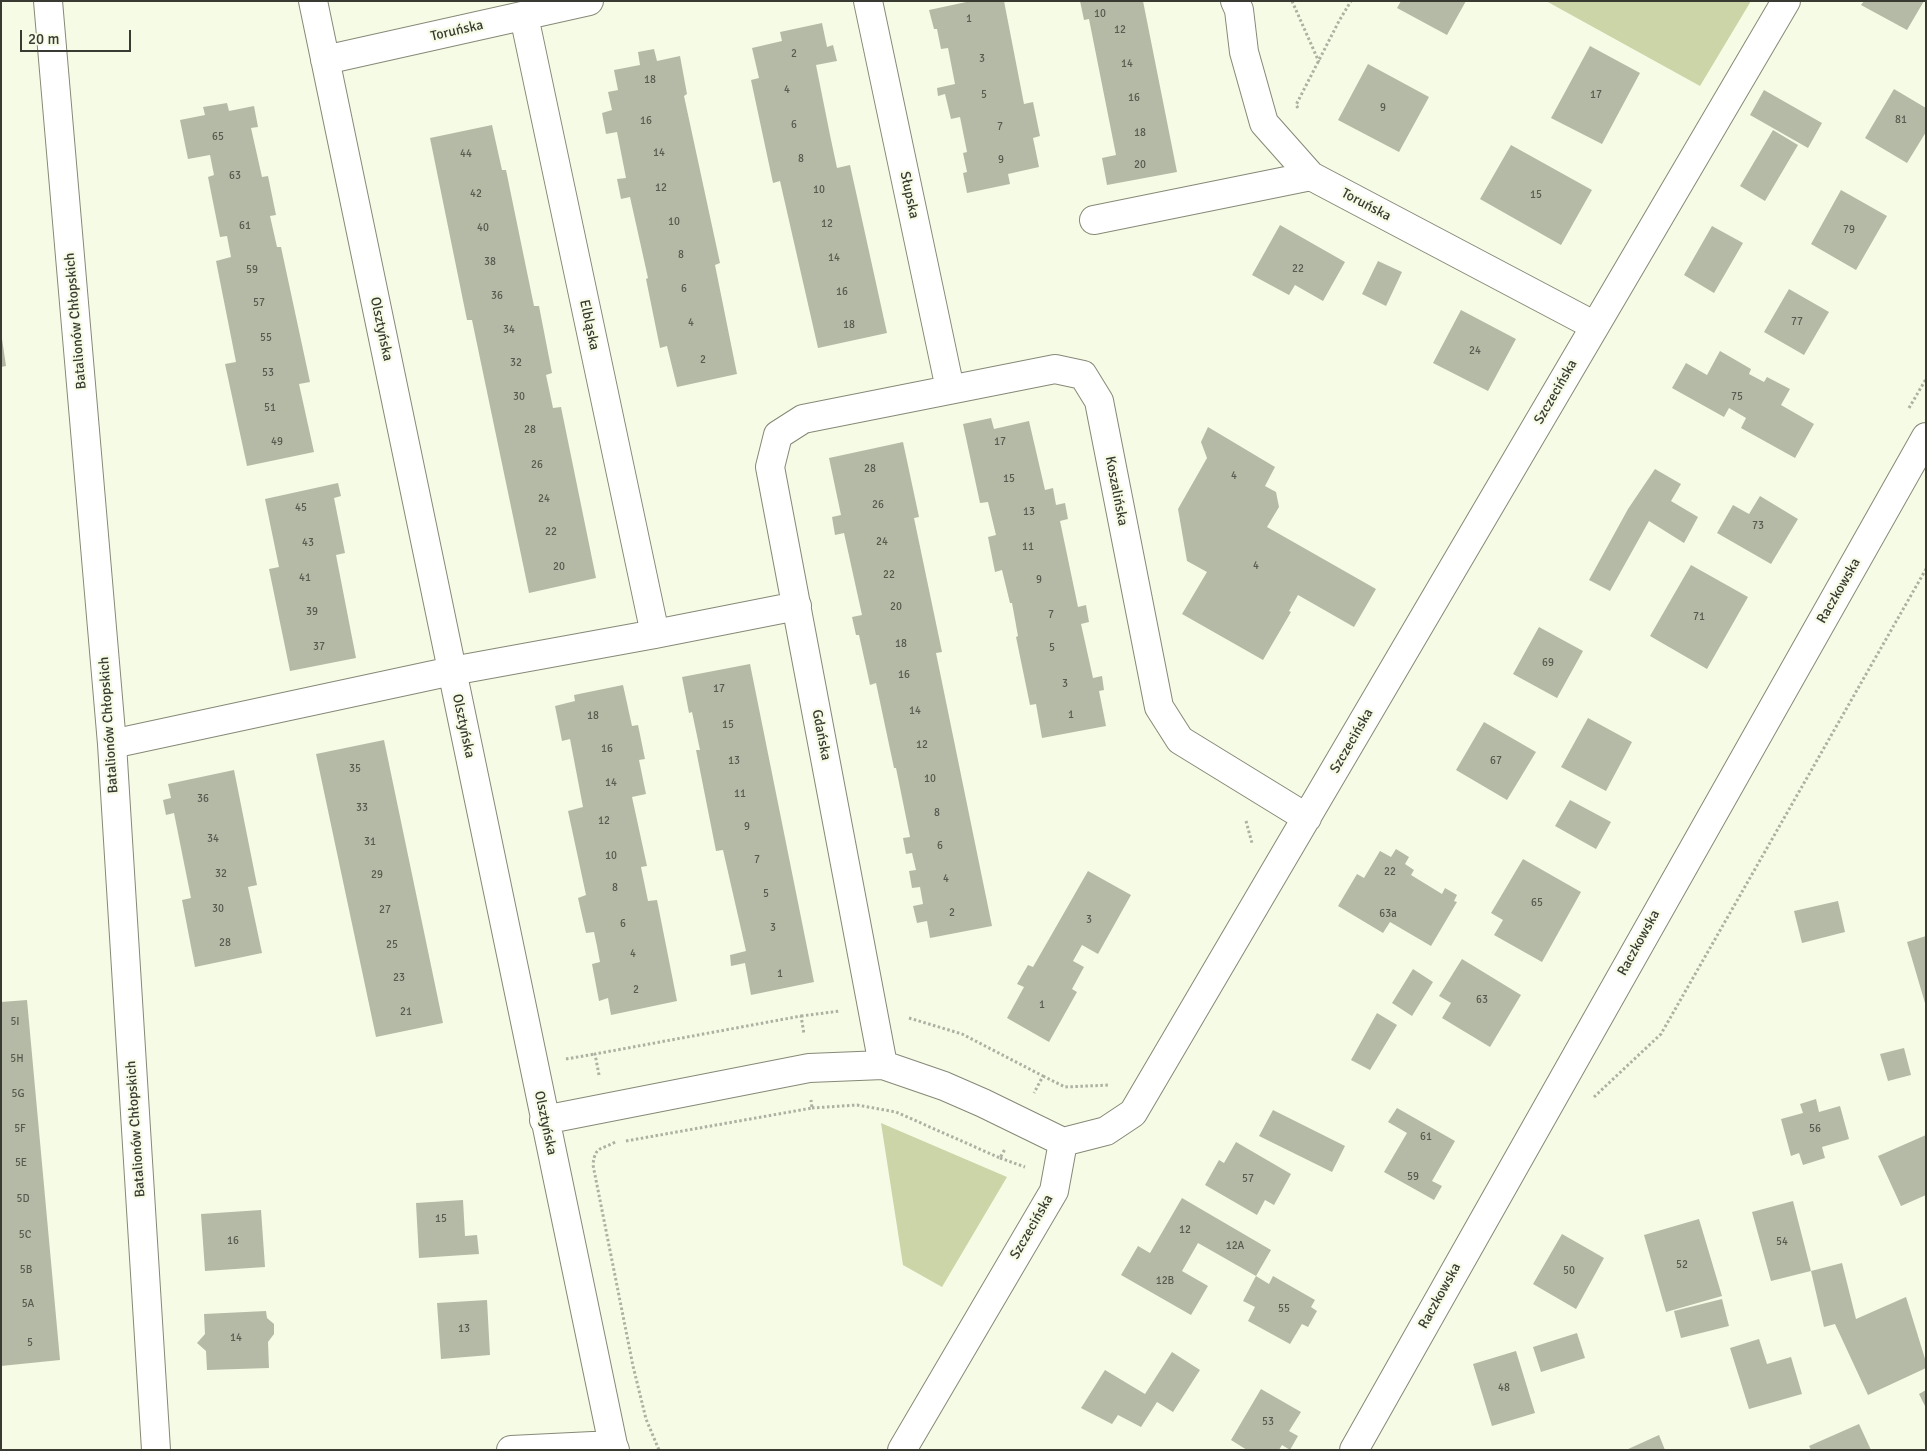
<!DOCTYPE html>
<html>
<head>
<meta charset="utf-8">
<style>
  body { margin:0 }
  #map { position:relative; width:1927px; height:1451px; overflow:hidden; background:#f6fbe6; font-family:Signika,sans-serif }
  canvas { display:block }
  .frame { position:absolute; inset:0; border:2px solid #393b32; pointer-events:none }
  .scale { position:absolute; left:20px; top:30px; width:111px; height:22px; box-sizing:border-box; border:2px solid #393b32; border-top:0; padding-left:6px; font-size:15px; line-height:18px; white-space:nowrap; color:#393b32; -webkit-text-stroke:4px #f6fbe6; paint-order:stroke }
</style>
</head>
<body>
<div id="map">
<canvas width="1927" height="1451"></canvas>
<div class="frame"></div>
<div class="scale">20 m</div>
</div>
<script>
const c = document.querySelector('canvas').getContext('2d');
c.lineJoin = 'round';
function paint(path, color) {
  c.fillStyle = color;
  c.fill(path, 'evenodd');
}
function stroke(path, color, width, dash) {
  c.strokeStyle = color;
  c.lineWidth = width;
  c.lineCap = dash ? 'butt' : 'round';
  c.setLineDash(dash || []);
  c.stroke(path);
}
function label(font, color, halo, rows, align = 'center') {
  c.font = font + ' Signika,sans-serif';
  c.lineWidth = 4.5;
  c.setLineDash([]);
  c.textBaseline = 'middle';
  c.strokeStyle = halo;
  c.fillStyle = color;
  for (const [text, x, y, turn = 0] of rows) {
    c.save();
    c.translate(x, y);
    c.rotate((+turn || 0) * Math.PI / 180);
    c.textAlign = isNaN(turn) ? turn : align;
    if (halo) c.strokeText(text, 0, 0);
    c.fillText(text, 0, 0);
    c.restore();
  }
}
const green = new Path2D(`
  M 1546,1 L 1751,1 L 1700,86 Z
  M 881,1123 L 1007,1177 L 942,1287 L 903,1265 Z`);
const building = new Path2D(`
  M 971,1 L 1004,1 L 1024,104 L 1033,102 L 1040,136 L 1033,138 L 1039,167 L 1008,174 L 1010,184 L 967,193 L 963,173 L 967,172 L 963,153 L 967,152 L 960,117 L 951,119 L 945,94 L 938,96 L 937,88 L 955,84 L 948,48 L 941,49 L 937,29 L 934,29 L 929,10 Z
  M 1080,1 L 1143,1 L 1177,172 L 1107,185 L 1102,158 L 1116,155 L 1089,19 L 1084,20 Z
  M 1401,1 L 1466,1 L 1447,35 L 1397,8 Z
  M 1864,1 L 1924,1 L 1907,30 L 1861,5 Z
  M 822,23 L 827,47 L 833,45 L 837,61 L 816,65 L 830,135 L 837,168 L 850,165 L 887,333 L 818,348 L 780,181 L 773,183 L 751,80 L 759,78 L 752,48 L 782,41 L 780,32 Z
  M 1590,46 L 1640,73 L 1602,144 L 1551,118 Z
  M 654,49 L 657,61 L 680,56 L 687,94 L 684,96 L 720,263 L 715,265 L 737,374 L 677,387 L 667,346 L 660,348 L 646,279 L 648,278 L 630,197 L 621,199 L 617,179 L 626,178 L 617,132 L 606,134 L 602,113 L 612,110 L 608,92 L 618,90 L 614,70 L 640,65 L 638,52 Z
  M 1368,64 L 1429,97 L 1399,152 L 1338,120 Z
  M 1894,89 L 1926,108 L 1926,132 L 1907,163 L 1865,138 Z
  M 1764,90 L 1822,123 L 1808,148 L 1750,115 Z
  M 227,103 L 229,111 L 254,106 L 258,127 L 251,128 L 262,177 L 268,176 L 276,215 L 270,216 L 277,247 L 281,247 L 310,382 L 299,384 L 314,452 L 247,466 L 225,364 L 236,362 L 216,261 L 231,257 L 227,236 L 220,237 L 208,177 L 214,175 L 210,155 L 188,159 L 180,120 L 205,115 L 203,107 Z
  M 492,125 L 502,170 L 506,170 L 534,306 L 539,306 L 552,373 L 546,375 L 553,408 L 561,407 L 596,578 L 529,593 L 472,320 L 467,320 L 430,138 Z
  M 1773,130 L 1798,145 L 1765,201 L 1740,186 Z
  M 1511,145 L 1592,190 L 1561,245 L 1480,199 Z
  M 1841,190 L 1887,216 L 1856,270 L 1811,244 Z
  M 1280,225 L 1345,262 L 1323,301 L 1295,285 L 1289,295 L 1252,275 Z
  M 1712,226 L 1743,243 L 1714,293 L 1684,275 Z
  M 1378,261 L 1402,272 L 1386,306 L 1362,294 Z
  M 1789,289 L 1829,312 L 1804,355 L 1764,332 Z
  M 1461,310 L 1516,339 L 1488,391 L 1433,363 Z
  M 1,332 L 6,366 L 1,367 Z
  M 1720,351 L 1751,369 L 1749,374 L 1764,382 L 1767,377 L 1790,389 L 1781,405 L 1814,424 L 1795,458 L 1741,428 L 1746,418 L 1729,408 L 1724,417 L 1672,388 L 1686,363 L 1707,375 Z
  M 991,418 L 994,429 L 1029,421 L 1045,490 L 1053,488 L 1056,505 L 1065,503 L 1068,519 L 1060,521 L 1078,607 L 1086,605 L 1089,622 L 1081,624 L 1093,678 L 1102,676 L 1104,690 L 1099,691 L 1106,726 L 1042,738 L 1036,704 L 1030,705 L 1016,637 L 1018,636 L 1012,603 L 1010,603 L 1002,570 L 995,572 L 988,537 L 996,535 L 988,502 L 980,503 L 963,424 Z
  M 1208,427 L 1275,467 L 1265,486 L 1276,492 L 1279,507 L 1267,527 L 1376,589 L 1354,627 L 1298,595 L 1289,611 L 1291,612 L 1263,660 L 1182,614 L 1207,572 L 1187,561 L 1178,509 L 1207,458 L 1201,442 Z
  M 903,442 L 919,517 L 914,518 L 942,652 L 936,653 L 992,926 L 930,938 L 927,921 L 917,923 L 913,906 L 923,904 L 920,887 L 912,888 L 909,871 L 916,870 L 912,853 L 906,854 L 903,838 L 910,837 L 896,768 L 894,768 L 876,683 L 870,685 L 859,635 L 856,635 L 852,617 L 862,615 L 844,533 L 835,535 L 832,517 L 841,515 L 829,458 Z
  M 1655,469 L 1681,484 L 1671,501 L 1698,517 L 1684,543 L 1649,521 L 1610,591 L 1589,580 L 1628,509 Z
  M 338,483 L 341,496 L 334,498 L 345,553 L 336,555 L 356,658 L 290,671 L 269,569 L 279,567 L 265,499 Z
  M 1760,496 L 1798,519 L 1771,564 L 1717,533 L 1733,505 L 1749,514 Z
  M 1691,565 L 1748,597 L 1707,669 L 1650,636 Z
  M 1539,627 L 1583,651 L 1557,698 L 1513,674 Z
  M 750,664 L 814,982 L 751,995 L 745,963 L 731,966 L 730,955 L 746,951 L 723,850 L 716,851 L 696,750 L 700,750 L 692,712 L 689,713 L 682,677 Z
  M 623,685 L 632,726 L 638,725 L 645,759 L 639,760 L 646,794 L 632,797 L 647,866 L 641,867 L 648,901 L 657,900 L 677,1001 L 611,1015 L 608,998 L 599,1001 L 592,964 L 600,962 L 597,946 L 594,932 L 586,933 L 578,898 L 586,895 L 568,811 L 583,807 L 570,739 L 562,741 L 555,706 L 575,701 L 574,695 Z
  M 1588,718 L 1632,742 L 1606,791 L 1561,767 Z
  M 1484,722 L 1536,752 L 1507,800 L 1456,770 Z
  M 384,740 L 443,1023 L 376,1037 L 316,754 Z
  M 234,770 L 257,885 L 248,887 L 262,953 L 195,967 L 182,900 L 191,898 L 174,813 L 166,815 L 163,800 L 171,798 L 168,784 Z
  M 1570,800 L 1611,822 L 1596,849 L 1555,826 Z
  M 1396,849 L 1409,857 L 1405,864 L 1414,870 L 1411,875 L 1442,894 L 1445,888 L 1457,895 L 1454,901 L 1457,902 L 1431,946 L 1390,922 L 1383,933 L 1338,906 L 1357,874 L 1364,878 L 1380,851 L 1391,857 Z
  M 1523,859 L 1581,892 L 1542,962 L 1494,935 L 1503,920 L 1491,913 Z
  M 1088,871 L 1131,895 L 1098,954 L 1082,945 L 1073,961 L 1084,967 L 1072,989 L 1077,992 L 1049,1042 L 1007,1018 L 1024,987 L 1017,984 L 1028,965 L 1033,967 Z
  M 1838,901 L 1845,932 L 1802,943 L 1794,911 Z
  M 1926,936 L 1926,1002 L 1925,1003 L 1907,942 Z
  M 1462,959 L 1521,995 L 1490,1047 L 1442,1018 L 1451,1003 L 1439,996 Z
  M 1413,969 L 1433,982 L 1412,1016 L 1392,1003 Z
  M 27,1000 L 60,1360 L 1,1366 L 1,1002 Z
  M 1377,1013 L 1397,1025 L 1370,1070 L 1351,1060 Z
  M 1904,1048 L 1911,1075 L 1888,1081 L 1880,1054 Z
  M 1816,1099 L 1819,1112 L 1840,1106 L 1849,1139 L 1822,1147 L 1825,1158 L 1803,1165 L 1799,1153 L 1791,1156 L 1781,1119 L 1803,1113 L 1800,1104 Z
  M 1397,1108 L 1455,1141 L 1432,1181 L 1442,1186 L 1434,1200 L 1384,1172 L 1407,1133 L 1388,1122 Z
  M 1273,1110 L 1345,1146 L 1332,1172 L 1259,1136 Z
  M 1926,1135 L 1926,1195 L 1901,1206 L 1878,1156 Z
  M 1236,1142 L 1291,1174 L 1274,1205 L 1265,1200 L 1257,1215 L 1205,1185 L 1219,1160 L 1224,1163 Z
  M 1182,1198 L 1271,1250 L 1256,1276 L 1198,1243 L 1182,1271 L 1208,1286 L 1191,1315 L 1121,1275 L 1138,1246 L 1150,1253 Z
  M 463,1200 L 465,1236 L 477,1235 L 479,1254 L 419,1258 L 416,1203 Z
  M 1793,1201 L 1811,1271 L 1771,1281 L 1752,1212 Z
  M 261,1210 L 265,1267 L 205,1271 L 201,1214 Z
  M 1699,1219 L 1722,1296 L 1666,1312 L 1644,1235 Z
  M 1562,1234 L 1604,1258 L 1576,1309 L 1533,1284 Z
  M 1842,1263 L 1856,1319 L 1906,1297 L 1926,1362 L 1926,1368 L 1868,1395 L 1835,1324 L 1824,1327 L 1811,1271 Z
  M 1256,1276 L 1269,1284 L 1273,1276 L 1315,1300 L 1311,1307 L 1317,1311 L 1308,1327 L 1302,1324 L 1290,1344 L 1248,1321 L 1255,1307 L 1243,1301 Z
  M 1722,1299 L 1729,1326 L 1681,1338 L 1674,1311 Z
  M 487,1300 L 490,1355 L 441,1359 L 437,1303 Z
  M 266,1311 L 267,1318 L 274,1324 L 274,1334 L 268,1342 L 269,1368 L 207,1370 L 206,1351 L 197,1343 L 205,1334 L 204,1314 Z
  M 1577,1333 L 1585,1358 L 1541,1372 L 1533,1347 Z
  M 1759,1339 L 1767,1364 L 1791,1357 L 1802,1394 L 1749,1409 L 1730,1348 Z
  M 1516,1351 L 1535,1413 L 1492,1426 L 1473,1364 Z
  M 1172,1352 L 1200,1370 L 1173,1412 L 1157,1402 L 1141,1427 L 1118,1415 L 1112,1424 L 1081,1408 L 1105,1370 L 1145,1394 Z
  M 1261,1389 L 1301,1412 L 1289,1431 L 1298,1436 L 1290,1450 L 1282,1445 L 1279,1450 L 1247,1450 L 1231,1440 Z
  M 1926,1390 L 1926,1408 L 1919,1394 Z
  M 1859,1424 L 1871,1450 L 1811,1450 L 1809,1446 Z
  M 1659,1435 L 1665,1450 L 1626,1450 Z`);
const path = new Path2D(`
  M 1292,1 L 1319,62
  M 1298,108 L 1296,105 L 1339,21 L 1351,1
  M 1909,408 L 1926,379
  M 1246,821 L 1252,843
  M 801,1016 L 840,1011
  M 909,1018 L 962,1034 L 1043,1076 L 1034,1093
  M 566,1059 L 595,1054
  M 599,1075 L 595,1054 L 801,1016 L 804,1034
  M 1043,1076 L 1065,1087 L 1110,1085
  M 1594,1097 L 1661,1034 L 1926,569
  M 812,1108 L 857,1105 L 896,1112 L 1000,1158 L 1005,1149
  M 626,1141 L 812,1108 L 811,1100
  M 615,1142 C 602,1150 595,1145 593,1165 L 633,1366 L 646,1419 L 659,1450
  M 1000,1158 L 1025,1167`);
const minor = new Path2D(`
  M 48,1 L 112,744 L 156,1450
  M 313,1 L 613,1445 L 615,1450
  M 868,1 L 950,389
  M 1235,1 L 1239,10 L 1244,52 L 1264,123 L 1311,176 L 1595,326
  M 524,16 L 655,634
  M 325,60 L 589,1
  M 1094,220 L 1311,176
  M 112,744 L 452,671 L 655,634 L 797,606
  M 883,1065 L 770,467 L 778,435 L 803,419 L 1055,369 L 1083,375 L 1099,401 L 1159,707 L 1180,740 L 1307,818
  M 544,1120 L 809,1068 L 883,1065 L 944,1086 L 983,1103 L 1063,1142
  M 511,1450 L 613,1445
  M 902,1450 L 1054,1191 L 1063,1142 L 1106,1131 L 1133,1113 L 1786,1`);
const tertiary = new Path2D(`
  M 1354,1450 L 1926,437`);
const numberNames = [
  ["10",1100,14],
  ["1",969,19],
  ["12",1120,30],
  ["2",794,54],
  ["3",982,59],
  ["14",1127,64],
  ["18",650,80],
  ["4",787,90],
  ["5",984,95],
  ["17",1596,95],
  ["16",1134,98],
  ["9",1383,108],
  ["81",1901,120],
  ["16",646,121],
  ["6",794,125],
  ["7",1000,127],
  ["18",1140,133],
  ["65",218,137],
  ["14",659,153],
  ["44",466,154],
  ["8",801,159],
  ["9",1001,160],
  ["20",1140,165],
  ["63",235,176],
  ["12",661,188],
  ["10",819,190],
  ["42",476,194],
  ["15",1536,195],
  ["10",674,222],
  ["12",827,224],
  ["61",245,226],
  ["40",483,228],
  ["79",1849,230],
  ["8",681,255],
  ["14",834,258],
  ["38",490,262],
  ["22",1298,269],
  ["59",252,270],
  ["6",684,289],
  ["16",842,292],
  ["36",497,296],
  ["57",259,303],
  ["77",1797,322],
  ["4",691,323],
  ["18",849,325],
  ["34",509,330],
  ["55",266,338],
  ["24",1475,351],
  ["2",703,360],
  ["32",516,363],
  ["53",268,373],
  ["30",519,397],
  ["75",1737,397],
  ["51",270,408],
  ["28",530,430],
  ["49",277,442],
  ["17",1000,442],
  ["26",537,465],
  ["28",870,469],
  ["4",1234,476],
  ["15",1009,479],
  ["24",544,499],
  ["26",878,505],
  ["45",301,508],
  ["13",1029,512],
  ["73",1758,526],
  ["22",551,532],
  ["24",882,542],
  ["43",308,543],
  ["11",1028,547],
  ["4",1256,566],
  ["20",559,567],
  ["22",889,575],
  ["41",305,578],
  ["9",1039,580],
  ["20",896,607],
  ["39",312,612],
  ["7",1051,615],
  ["71",1699,617],
  ["18",901,644],
  ["37",319,647],
  ["5",1052,648],
  ["69",1548,663],
  ["16",904,675],
  ["3",1065,684],
  ["17",719,689],
  ["14",915,711],
  ["1",1071,715],
  ["18",593,716],
  ["15",728,725],
  ["12",922,745],
  ["16",607,749],
  ["13",734,761],
  ["67",1496,761],
  ["35",355,769],
  ["10",930,779],
  ["14",611,783],
  ["11",740,794],
  ["36",203,799],
  ["33",362,808],
  ["8",937,813],
  ["12",604,821],
  ["9",747,827],
  ["34",213,839],
  ["31",370,842],
  ["6",940,846],
  ["10",611,856],
  ["7",757,860],
  ["22",1390,872],
  ["32",221,874],
  ["29",377,875],
  ["4",946,879],
  ["8",615,888],
  ["5",766,894],
  ["65",1537,903],
  ["30",218,909],
  ["27",385,910],
  ["2",952,913],
  ["63a",1388,914],
  ["3",1089,920],
  ["6",623,924],
  ["3",773,928],
  ["28",225,943],
  ["25",392,945],
  ["4",633,954],
  ["1",780,974],
  ["23",399,978],
  ["2",636,990],
  ["63",1482,1000],
  ["1",1042,1005],
  ["21",406,1012],
  ["5I",15,1022],
  ["5H",17,1059],
  ["5G",18,1094],
  ["5F",20,1129],
  ["56",1815,1129],
  ["61",1426,1137],
  ["5E",21,1163],
  ["59",1413,1177],
  ["57",1248,1179],
  ["5D",23,1199],
  ["15",441,1219],
  ["12",1185,1230],
  ["5C",25,1235],
  ["16",233,1241],
  ["54",1782,1242],
  ["12A",1235,1246],
  ["52",1682,1265],
  ["5B",26,1270],
  ["50",1569,1271],
  ["12B",1165,1281],
  ["5A",28,1304],
  ["55",1284,1309],
  ["13",464,1329],
  ["14",236,1338],
  ["5",30,1343],
  ["48",1504,1388],
  ["53",1268,1422]
];
const streetNames = [
  ["Toruńska",457,31,-13],
  ["Słupska",909,195,78],
  ["Toruńska",1366,205,28],
  ["Batalionów Chłopskich",76,321,-95],
  ["Elbląska",589,325,78],
  ["Olsztyńska",381,329,78],
  ["Szczecińska",1556,392,-60],
  ["Koszalińska",1116,491,79],
  ["Raczkowska",1839,591,-60],
  ["Batalionów Chłopskich",109,725,-94],
  ["Olsztyńska",463,726,78],
  ["Gdańska",821,735,79],
  ["Szczecińska",1352,741,-60],
  ["Raczkowska",1639,943,-61],
  ["Olsztyńska",545,1123,78],
  ["Batalionów Chłopskich",136,1129,-94],
  ["Szczecińska",1032,1227,-60],
  ["Raczkowska",1440,1296,-61]
];
paint(green, '#ccd5a7');
paint(building, '#b5baa6');
stroke(minor, '#858976', 30);
stroke(tertiary, '#858976', 30);
stroke(path, '#adb1a1', 3, [2.5, 2.5]);
stroke(minor, '#fff', 28);
stroke(tertiary, '#fff', 28);
label('11px', '#585b4f', null, numberNames);
label('14px', '#393b32', '#f6fbe6', streetNames);
</script>
</body>
</html>
